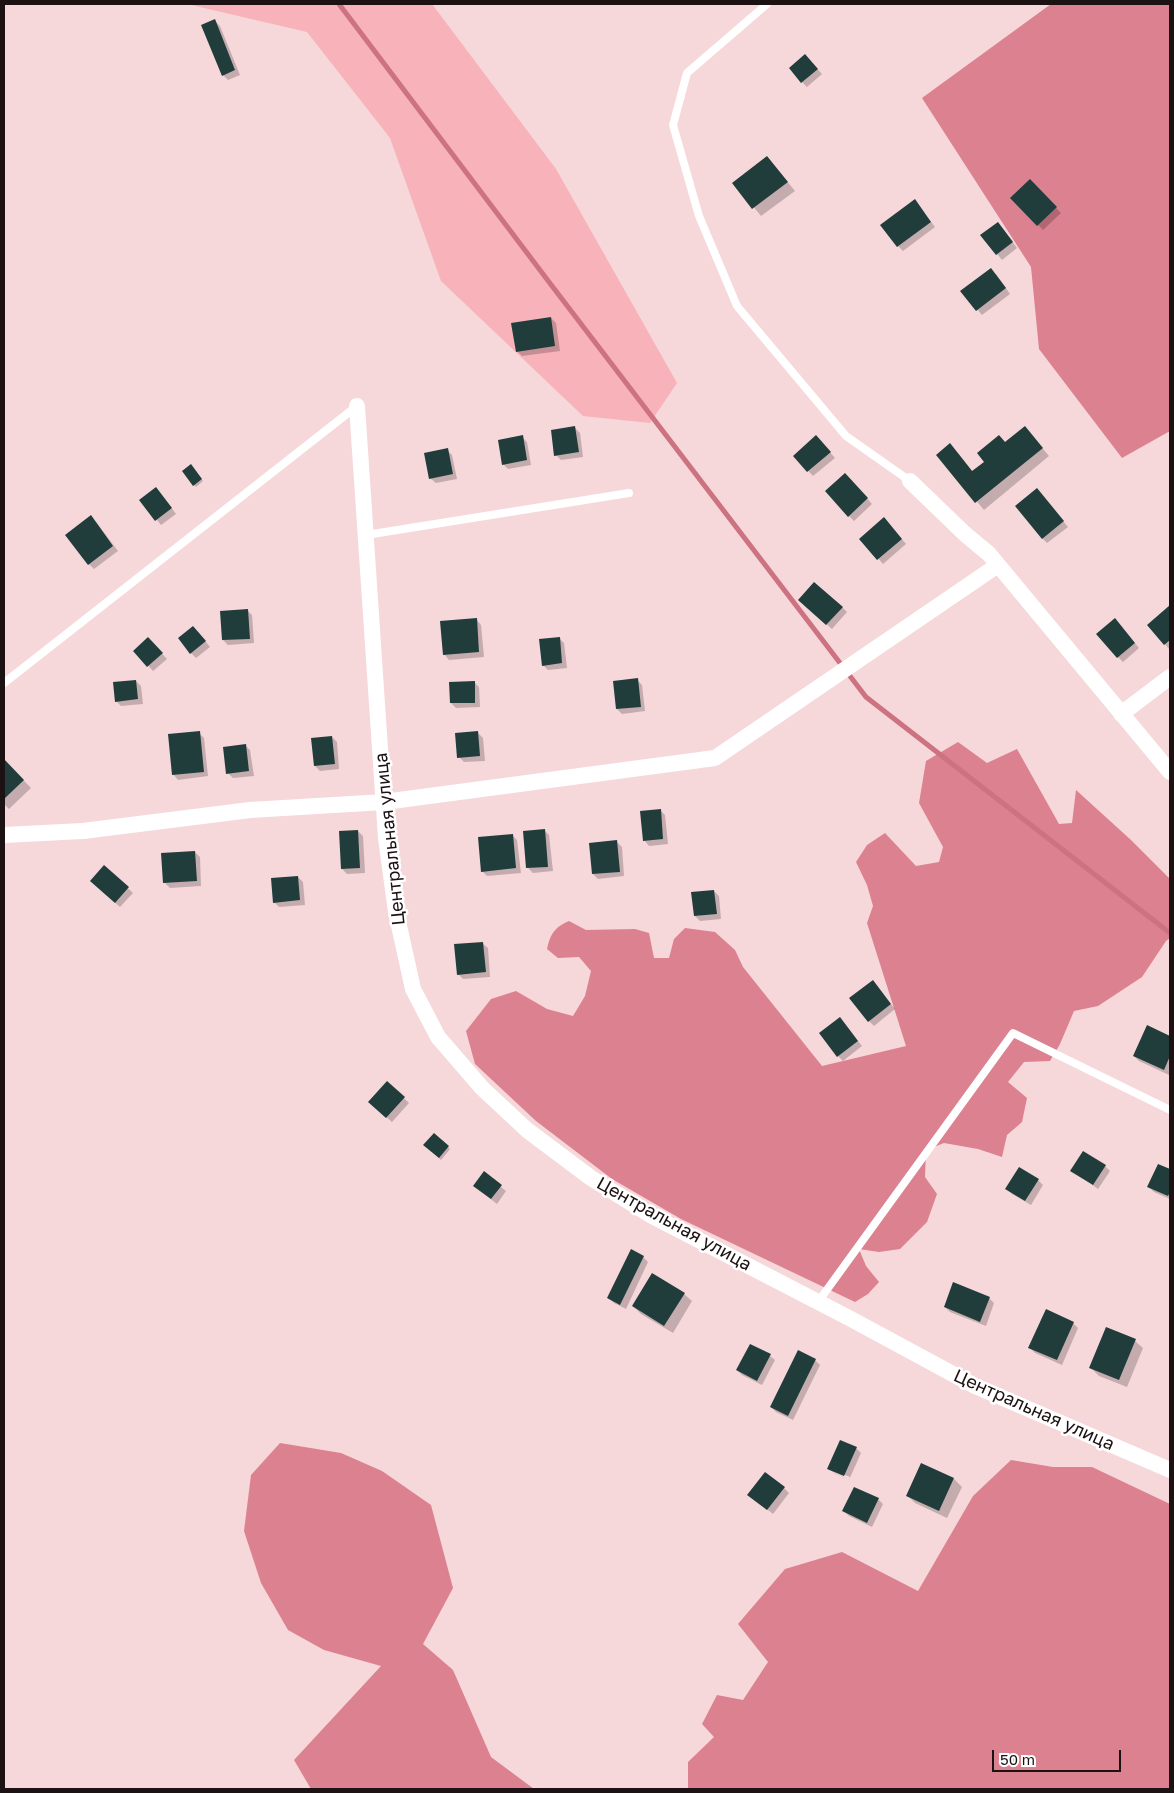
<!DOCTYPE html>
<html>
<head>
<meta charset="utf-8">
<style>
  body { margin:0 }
  #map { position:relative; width:1174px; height:1793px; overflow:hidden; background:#f6d7da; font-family:"Golos Text",sans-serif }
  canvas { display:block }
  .frame { position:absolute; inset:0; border:5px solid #1c1113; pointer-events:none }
  .scale { position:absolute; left:992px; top:1750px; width:129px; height:22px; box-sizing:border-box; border:2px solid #1c1113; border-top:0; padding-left:6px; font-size:15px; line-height:18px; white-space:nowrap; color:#1c1113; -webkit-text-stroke:4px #fff; paint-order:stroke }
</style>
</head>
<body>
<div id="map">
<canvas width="1174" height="1793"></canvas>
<div class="frame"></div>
<div class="scale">50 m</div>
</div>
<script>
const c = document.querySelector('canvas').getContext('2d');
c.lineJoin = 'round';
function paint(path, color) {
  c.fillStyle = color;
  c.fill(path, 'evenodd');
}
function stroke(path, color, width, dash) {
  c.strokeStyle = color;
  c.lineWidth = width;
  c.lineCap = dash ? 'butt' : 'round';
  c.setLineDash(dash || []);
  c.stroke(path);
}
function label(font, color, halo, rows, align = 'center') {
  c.font = font + ' "Golos Text",sans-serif';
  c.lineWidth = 5;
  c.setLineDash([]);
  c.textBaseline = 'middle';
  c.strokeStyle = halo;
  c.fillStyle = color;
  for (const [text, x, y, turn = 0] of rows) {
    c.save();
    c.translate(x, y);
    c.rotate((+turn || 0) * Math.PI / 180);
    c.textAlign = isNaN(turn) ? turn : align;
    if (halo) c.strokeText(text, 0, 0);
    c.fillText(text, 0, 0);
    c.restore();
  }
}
const green = new Path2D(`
  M 187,4 L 432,4 L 556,169 L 677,383 L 650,423 L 583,416 L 441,281 L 390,138 L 307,32 Z`);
const forest = new Path2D(`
  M 1051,4 L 1170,4 L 1170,431 L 1122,458 L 1039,349 L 1031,267 L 922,98 Z
  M 958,742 L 987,763 L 1017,749 L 1059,824 L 1072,823 L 1076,790 L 1131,840 L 1170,879 L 1170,938 L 1166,941 L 1142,977 L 1098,1006 L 1074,1011 L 1060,1044 L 1050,1061 L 1024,1062 L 1008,1082 L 1027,1098 L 1022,1122 L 1007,1135 L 1002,1157 L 978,1149 L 944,1143 L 926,1150 L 925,1177 L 937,1194 L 927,1222 L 900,1249 L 879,1252 L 859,1249 L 866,1266 L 879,1282 L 868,1294 L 855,1302 L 681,1219 L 612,1179 L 536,1121 L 475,1064 L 466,1031 L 491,999 L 516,991 L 547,1009 L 573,1016 L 585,996 L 591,971 L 579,957 L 558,958 L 547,949 C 551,933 554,928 569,921 L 586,930 L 635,929 L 649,933 L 654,958 L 669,958 L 674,939 L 685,928 L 715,932 L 735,950 L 743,967 L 822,1066 L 906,1046 L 867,923 L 873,906 L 867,885 L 856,862 L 867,845 L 885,833 L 916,866 L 939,862 L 943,847 L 919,803 L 926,761 Z
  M 280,1443 L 341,1453 L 382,1471 L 431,1505 L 453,1588 L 423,1644 L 453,1670 L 491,1757 L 534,1789 L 311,1789 L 294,1760 L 381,1666 L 324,1650 L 288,1630 L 261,1583 L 244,1531 L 251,1475 Z
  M 1011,1460 L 1053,1467 L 1092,1467 L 1170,1504 L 1170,1789 L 688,1789 L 688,1762 L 714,1737 L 702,1724 L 717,1695 L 743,1700 L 768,1662 L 738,1624 L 785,1569 L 842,1552 L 918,1591 L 973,1496 Z`);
const shadow = new Path2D(`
  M 215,21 L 220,26 L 240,75 L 228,80 L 223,75 Z
  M 810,61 L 822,74 L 807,87 L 802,82 Z
  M 767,157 L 795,191 L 761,216 L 734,183 Z
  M 1030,181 L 1061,213 L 1043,230 L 1012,198 Z
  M 919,206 L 935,227 L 903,251 L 898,246 Z
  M 1003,229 L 1017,248 L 1002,260 L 982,235 Z
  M 996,274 L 1010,294 L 982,315 L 962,291 Z
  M 551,318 L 556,323 L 560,351 L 522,356 L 517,351 Z
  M 575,428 L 580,433 L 583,457 L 561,460 L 556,455 Z
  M 1032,436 L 1049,456 L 984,510 L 938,455 L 958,453 L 973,472 L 1006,443 Z
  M 522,437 L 527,442 L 531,465 L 508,469 L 503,464 Z
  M 821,442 L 835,458 L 813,476 L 794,456 Z
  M 447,450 L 452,455 L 457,479 L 436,483 L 430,478 Z
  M 193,468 L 203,481 L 196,487 L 194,485 Z
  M 850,479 L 872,504 L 854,521 L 849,516 Z
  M 161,494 L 176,514 L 161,525 L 141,500 Z
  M 1042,495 L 1068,527 L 1047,543 L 1042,538 Z
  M 96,522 L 118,551 L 94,569 L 89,564 Z
  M 889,524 L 906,544 L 883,564 L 861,539 Z
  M 804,605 L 842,607 L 847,612 L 832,629 Z
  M 1170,607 L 1170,650 L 1148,625 Z
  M 247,610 L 252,615 L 254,643 L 228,645 L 223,640 Z
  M 476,619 L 481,625 L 484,657 L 449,660 L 444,654 Z
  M 1120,625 L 1139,648 L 1123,662 L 1118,657 Z
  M 198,632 L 210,647 L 196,658 L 191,653 Z
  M 559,638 L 564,643 L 567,668 L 548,670 L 543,665 Z
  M 148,639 L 167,659 L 153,671 L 135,651 Z
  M 637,680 L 642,685 L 645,711 L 622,714 L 617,709 Z
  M 136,681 L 141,686 L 143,704 L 121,706 L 116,701 Z
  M 474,682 L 479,687 L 480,707 L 456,708 L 451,703 Z
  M 199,733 L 204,738 L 208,776 L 178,780 L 173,774 Z
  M 478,733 L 483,738 L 485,761 L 464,762 L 459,757 Z
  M 332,737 L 337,742 L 339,769 L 320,771 L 315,766 Z
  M 245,745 L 250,750 L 254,776 L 233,778 L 228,773 Z
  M 4,760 L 31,788 L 9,809 L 4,804 Z
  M 660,810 L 665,815 L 668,844 L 649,846 L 644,840 Z
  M 544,830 L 549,835 L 553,871 L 533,873 L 528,868 Z
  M 358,831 L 363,836 L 365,873 L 347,874 L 342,869 Z
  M 512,835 L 517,840 L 521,873 L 487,876 L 482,871 Z
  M 617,842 L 622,847 L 624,876 L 598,879 L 593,874 Z
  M 195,852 L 200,857 L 201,886 L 170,888 L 164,882 Z
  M 104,867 L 133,893 L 120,907 L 96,886 Z
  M 298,877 L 303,882 L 305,905 L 279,907 L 274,902 Z
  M 714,891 L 719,896 L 721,919 L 700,921 L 695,916 Z
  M 482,943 L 488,948 L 490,977 L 463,979 L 458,974 Z
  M 877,987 L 895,1009 L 874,1026 L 869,1021 Z
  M 845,1024 L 862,1046 L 843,1061 L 838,1056 Z
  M 1147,1027 L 1170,1038 L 1169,1075 L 1139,1061 L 1134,1056 Z
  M 387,1082 L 409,1103 L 392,1122 L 375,1107 Z
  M 434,1135 L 450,1149 L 441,1160 L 425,1145 Z
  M 1158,1165 L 1170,1170 L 1170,1199 L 1154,1192 L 1149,1187 Z
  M 1105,1166 L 1110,1171 L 1098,1189 L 1072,1170 Z
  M 484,1173 L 506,1191 L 497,1204 L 479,1190 Z
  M 1038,1180 L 1043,1185 L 1031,1205 L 1012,1194 L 1007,1189 Z
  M 643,1257 L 648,1262 L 626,1309 L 614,1303 L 608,1298 Z
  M 684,1294 L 692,1301 L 673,1333 L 641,1314 L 633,1306 Z
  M 989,1298 L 994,1303 L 986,1326 L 950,1312 L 945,1307 Z
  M 1073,1323 L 1078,1328 L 1062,1365 L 1035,1353 L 1030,1348 Z
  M 1135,1341 L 1143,1348 L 1127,1387 L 1099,1376 L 1091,1368 Z
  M 770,1356 L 775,1360 L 762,1385 L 742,1375 L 737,1370 Z
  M 815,1360 L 820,1365 L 793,1420 L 776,1412 L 771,1407 Z
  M 856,1448 L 861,1453 L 849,1480 L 834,1473 L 829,1468 ZM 833,1470 L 850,1477 L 849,1480 L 833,1472 Z
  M 922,1464 L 954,1479 L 962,1487 L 947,1518 L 915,1503 L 907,1495 Z
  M 784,1488 L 789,1493 L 773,1514 L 749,1495 Z
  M 878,1499 L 883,1504 L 872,1527 L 849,1516 L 844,1511 Z`);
const stream = new Path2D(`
  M 339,4 L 549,282 L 866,697 L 1170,933`);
const building = new Path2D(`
  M 215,19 L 235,70 L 222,76 L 201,25 Z
  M 805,54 L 818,69 L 801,83 L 789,68 Z
  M 767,156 L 788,182 L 752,209 L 732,183 Z
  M 1030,179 L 1057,207 L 1037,226 L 1010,198 Z
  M 915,199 L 931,222 L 897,247 L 880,225 Z
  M 998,222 L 1013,242 L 996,255 L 980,235 Z
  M 991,268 L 1006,288 L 976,311 L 960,291 Z
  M 551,317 L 555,346 L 516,352 L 511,323 Z
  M 575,426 L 579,452 L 554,456 L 551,430 Z
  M 1025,426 L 1043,448 L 975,503 L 936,455 L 950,443 L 972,471 L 984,462 L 977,453 L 999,435 L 1005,442 Z
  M 523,435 L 527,460 L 502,465 L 498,440 Z
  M 816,435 L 831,452 L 807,472 L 793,456 Z
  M 448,448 L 453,474 L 429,479 L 424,453 Z
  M 191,464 L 202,479 L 193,486 L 182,471 Z
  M 845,473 L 868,498 L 848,517 L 825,491 Z
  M 156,487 L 172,508 L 155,521 L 139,500 Z
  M 1037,488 L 1064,521 L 1042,539 L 1015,506 Z
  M 91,515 L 113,546 L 88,565 L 65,535 Z
  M 884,517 L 902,539 L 877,560 L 859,539 Z
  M 814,582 L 843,607 L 826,625 L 798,600 Z
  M 1170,605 L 1170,640 L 1164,645 L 1147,625 Z
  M 248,609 L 250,639 L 222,640 L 220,611 Z
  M 477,618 L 479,652 L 443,655 L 440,621 Z
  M 1115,618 L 1135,643 L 1117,658 L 1096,634 Z
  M 193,626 L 206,641 L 190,654 L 178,638 Z
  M 148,637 L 163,653 L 147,667 L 133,651 Z
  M 560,637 L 562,663 L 542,666 L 539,639 Z
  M 638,678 L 641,707 L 616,709 L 613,681 Z
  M 136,680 L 138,699 L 115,702 L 113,682 Z
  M 475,681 L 475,703 L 450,703 L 449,682 Z
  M 200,731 L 204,772 L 172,775 L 168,734 Z
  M 478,731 L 480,756 L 457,758 L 455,733 Z
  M 332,736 L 335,764 L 314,766 L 311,738 Z
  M 246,744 L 249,771 L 226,774 L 223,747 Z
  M 4,759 L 24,780 L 4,799 Z
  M 661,809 L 663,839 L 643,841 L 640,811 Z
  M 545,829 L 548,867 L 526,868 L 523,831 Z
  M 358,830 L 360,868 L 341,869 L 339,831 Z
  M 513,834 L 516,868 L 481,872 L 478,837 Z
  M 617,840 L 620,872 L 592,874 L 589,843 Z
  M 195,851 L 197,881 L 163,883 L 161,853 Z
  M 104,865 L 129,887 L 115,903 L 90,881 Z
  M 298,876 L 300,900 L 273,903 L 271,878 Z
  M 714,890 L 717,914 L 694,916 L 691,892 Z
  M 483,942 L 486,972 L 457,975 L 454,944 Z
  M 873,980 L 891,1004 L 868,1022 L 849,998 Z
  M 840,1017 L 858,1041 L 837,1057 L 819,1033 Z
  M 1147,1025 L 1170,1036 L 1170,1056 L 1164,1070 L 1133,1056 Z
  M 387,1081 L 405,1097 L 386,1118 L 368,1102 Z
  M 434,1133 L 449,1146 L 439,1158 L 423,1145 Z
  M 1083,1151 L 1106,1165 L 1093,1185 L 1070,1171 Z
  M 1158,1164 L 1170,1169 L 1170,1192 L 1168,1196 L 1147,1187 Z
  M 1019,1167 L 1039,1179 L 1025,1201 L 1005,1189 Z
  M 484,1171 L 502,1185 L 491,1199 L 473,1186 Z
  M 631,1249 L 644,1256 L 620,1305 L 607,1298 Z
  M 652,1273 L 685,1293 L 664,1326 L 632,1306 Z
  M 953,1282 L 990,1297 L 980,1322 L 944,1307 Z
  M 1046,1309 L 1074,1322 L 1057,1360 L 1028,1348 Z
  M 1106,1327 L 1136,1339 L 1119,1380 L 1089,1368 Z
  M 750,1344 L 771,1354 L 757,1381 L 736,1370 Z
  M 798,1350 L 816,1359 L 788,1416 L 770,1407 Z
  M 840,1440 L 857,1447 L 844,1476 L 827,1469 Z
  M 921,1463 L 954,1478 L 939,1511 L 906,1496 Z
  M 765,1472 L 785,1487 L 767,1510 L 747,1495 Z
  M 854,1487 L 879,1498 L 867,1523 L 842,1511 Z`);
const service = new Path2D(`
  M 767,4 L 687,73 L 673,125 L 699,216 L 737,306 L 846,436 L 910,481
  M 366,535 L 629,493
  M 4,683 L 357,406
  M 818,1302 L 1013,1033 L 1170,1110`);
const minor = new Path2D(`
  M 357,406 L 386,838 L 396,912 L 413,989 L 438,1037 L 482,1088 L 527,1130 L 591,1178 L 652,1216 L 851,1319 L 975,1386 L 1170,1470
  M 910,481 L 965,534 L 989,554 L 1170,772
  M 1121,714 L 1170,677
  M 4,835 L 83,831 L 250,810 L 384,802 L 715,758 L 998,565`);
const streetNames = [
  ["Центральная улица",390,839,-96],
  ["Центральная улица",674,1224,29],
  ["Центральная улица",1034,1410,24]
];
paint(green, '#f7b2ba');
paint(forest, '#dc818f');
paint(shadow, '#0003');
stroke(stream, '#cc7280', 5);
paint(building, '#203d3b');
stroke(service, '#fff', 8);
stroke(minor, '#fff', 16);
label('18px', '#1c1113', '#fff', streetNames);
</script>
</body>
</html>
